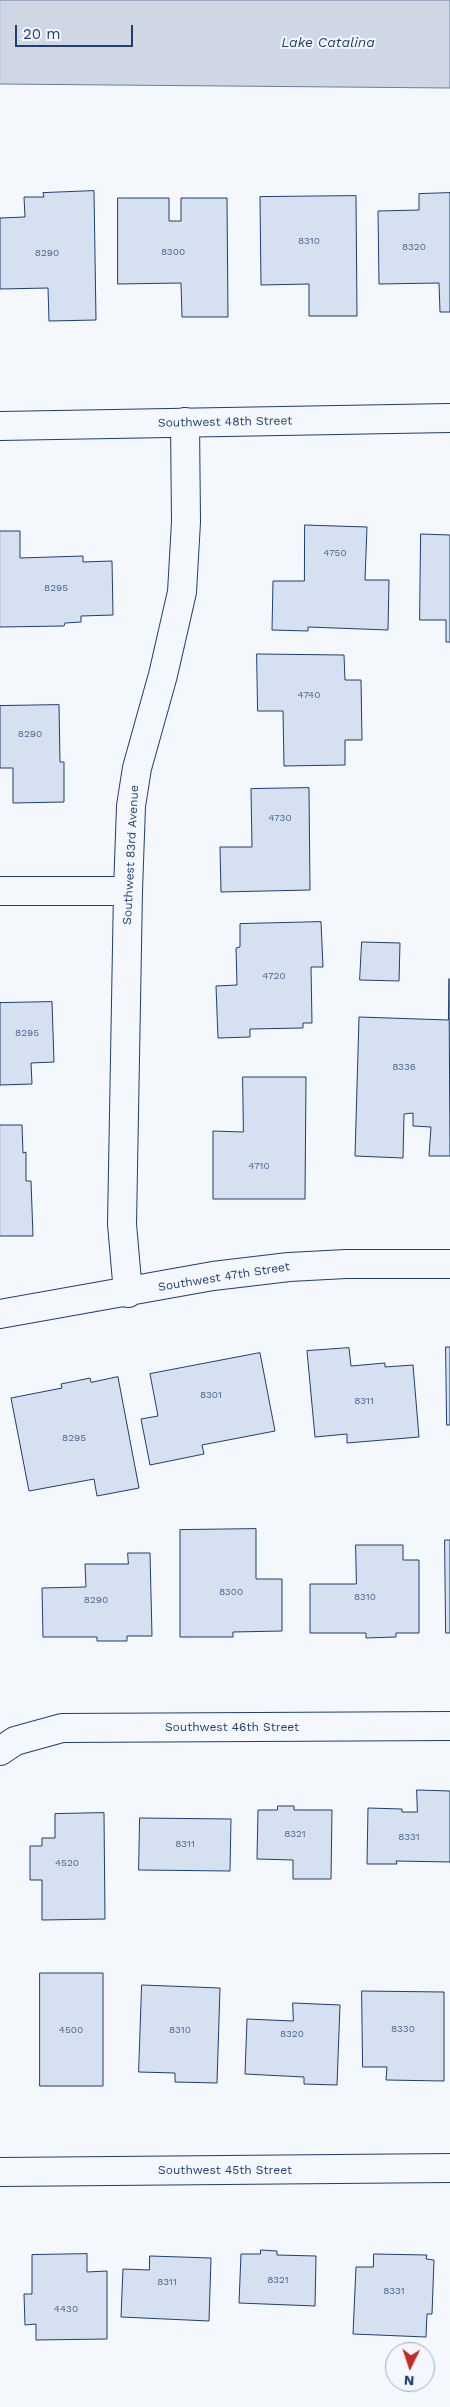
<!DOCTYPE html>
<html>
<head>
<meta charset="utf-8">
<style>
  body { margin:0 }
  #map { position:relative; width:450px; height:2407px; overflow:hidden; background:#f4f7fb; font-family:"Work Sans",sans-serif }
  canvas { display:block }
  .north { position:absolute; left:385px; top:2342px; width:50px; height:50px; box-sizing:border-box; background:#f4f7fb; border:1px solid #9eadc5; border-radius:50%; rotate:184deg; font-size:14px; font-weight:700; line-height:20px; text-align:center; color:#1d3f73 }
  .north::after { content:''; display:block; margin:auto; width:18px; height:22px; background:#c62828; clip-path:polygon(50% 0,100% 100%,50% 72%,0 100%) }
  .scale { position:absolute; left:15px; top:25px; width:118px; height:22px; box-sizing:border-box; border:2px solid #1d3f73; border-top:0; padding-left:6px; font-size:15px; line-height:18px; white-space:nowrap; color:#1d3f73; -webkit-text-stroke:4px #f4f7fb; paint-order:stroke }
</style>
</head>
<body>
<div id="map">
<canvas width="450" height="2407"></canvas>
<div class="north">N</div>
<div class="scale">20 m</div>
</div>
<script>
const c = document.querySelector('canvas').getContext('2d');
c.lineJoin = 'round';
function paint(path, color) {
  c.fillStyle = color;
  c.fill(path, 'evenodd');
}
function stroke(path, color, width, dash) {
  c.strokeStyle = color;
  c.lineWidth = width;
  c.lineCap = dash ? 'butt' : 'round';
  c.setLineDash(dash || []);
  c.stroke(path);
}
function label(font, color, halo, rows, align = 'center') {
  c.font = font + ' "Work Sans",sans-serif';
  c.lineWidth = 4;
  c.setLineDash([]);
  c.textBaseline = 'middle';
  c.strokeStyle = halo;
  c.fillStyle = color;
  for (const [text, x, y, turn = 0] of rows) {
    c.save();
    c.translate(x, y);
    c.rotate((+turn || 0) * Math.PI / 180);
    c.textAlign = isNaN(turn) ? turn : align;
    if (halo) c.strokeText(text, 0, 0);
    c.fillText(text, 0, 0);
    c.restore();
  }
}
const water = new Path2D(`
  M 0,0 L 450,0 L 450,88 L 0,84 Z`);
const building = new Path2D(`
  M 94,191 L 96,320 L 49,321 L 48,288 L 0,289 L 0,218 L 25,217 L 24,197 L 44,197 L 43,193 Z
  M 450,193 L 450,312 L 440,312 L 439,283 L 379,284 L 378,211 L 419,210 L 419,194 Z
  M 356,196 L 357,316 L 309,316 L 309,284 L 261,285 L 260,197 Z
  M 118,198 L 169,198 L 169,221 L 181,221 L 181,198 L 227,198 L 228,317 L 182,317 L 181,283 L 118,284 Z
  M 305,525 L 367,527 L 365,580 L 389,580 L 388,630 L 308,627 L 308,631 L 272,630 L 273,581 L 304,581 Z
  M 0,531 L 20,531 L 20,558 L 83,556 L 83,562 L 112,561 L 113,615 L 81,616 L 81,622 L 65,623 L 64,626 L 0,627 Z
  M 421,534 L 450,535 L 450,642 L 446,642 L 446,620 L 420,620 Z
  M 257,654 L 344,655 L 345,680 L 361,680 L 362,740 L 345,740 L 345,765 L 284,766 L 283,711 L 258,711 Z
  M 59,705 L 60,762 L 64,762 L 64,802 L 13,803 L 13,768 L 0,768 L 0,706 Z
  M 309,788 L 310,890 L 221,892 L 220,847 L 252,847 L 251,789 Z
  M 321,922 L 323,967 L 311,967 L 312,1023 L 303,1023 L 303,1028 L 250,1029 L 250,1037 L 218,1038 L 216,986 L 237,985 L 236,948 L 240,947 L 240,924 Z
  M 362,942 L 400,943 L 399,981 L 360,980 Z
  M 449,979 L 450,1156 L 429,1156 L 431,1127 L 413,1126 L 413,1113 L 404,1114 L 403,1158 L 355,1156 L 359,1017 L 448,1020 Z
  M 52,1002 L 54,1062 L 31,1063 L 32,1084 L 0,1085 L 0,1003 Z
  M 243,1077 L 306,1077 L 305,1199 L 213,1199 L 213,1131 L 243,1132 Z
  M 0,1125 L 22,1125 L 23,1153 L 26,1152 L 26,1181 L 31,1181 L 33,1236 L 0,1236 Z
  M 446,1347 L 450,1347 L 450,1425 L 447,1425 Z
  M 349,1348 L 351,1366 L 385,1363 L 385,1367 L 413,1365 L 419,1437 L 347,1443 L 347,1434 L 315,1437 L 307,1351 Z
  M 260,1353 L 275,1431 L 202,1445 L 204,1454 L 150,1465 L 141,1419 L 158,1416 L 150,1374 Z
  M 118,1377 L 139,1488 L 97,1496 L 94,1479 L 29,1491 L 11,1398 L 62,1388 L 61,1384 L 90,1378 L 91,1382 Z
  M 256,1529 L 256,1579 L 282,1579 L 282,1631 L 233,1632 L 233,1637 L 180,1637 L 180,1530 Z
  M 445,1540 L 450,1540 L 450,1633 L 446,1633 Z
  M 356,1545 L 403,1545 L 403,1560 L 419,1560 L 419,1633 L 396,1633 L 396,1637 L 366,1638 L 366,1633 L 310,1633 L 310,1584 L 356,1584 Z
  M 128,1553 L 150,1553 L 152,1636 L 127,1636 L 127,1641 L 97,1641 L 97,1637 L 43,1637 L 42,1588 L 86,1587 L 85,1564 L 128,1564 Z
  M 417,1790 L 450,1791 L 450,1862 L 396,1861 L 397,1864 L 367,1864 L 368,1808 L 402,1809 L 402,1812 L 417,1812 Z
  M 278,1806 L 294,1806 L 294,1810 L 332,1810 L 331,1879 L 293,1879 L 293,1860 L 257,1859 L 258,1810 L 277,1810 Z
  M 104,1813 L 105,1919 L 42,1920 L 42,1880 L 30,1880 L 30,1846 L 42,1846 L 42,1838 L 55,1838 L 55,1814 Z
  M 140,1818 L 231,1819 L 230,1871 L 139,1870 Z
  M 40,1973 L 103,1973 L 103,2086 L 40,2086 Z
  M 142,1985 L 220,1988 L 217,2083 L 175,2082 L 175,2073 L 139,2072 Z
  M 362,1991 L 444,1992 L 444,2081 L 386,2080 L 387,2067 L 363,2067 Z
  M 293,2003 L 340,2005 L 337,2085 L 304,2084 L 304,2077 L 245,2074 L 247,2019 L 293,2021 Z
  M 261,2250 L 277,2251 L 277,2255 L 316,2256 L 315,2306 L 239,2303 L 241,2254 L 260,2254 Z
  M 87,2254 L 87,2272 L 107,2271 L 107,2339 L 36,2340 L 36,2324 L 25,2325 L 24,2294 L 32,2294 L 32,2255 Z
  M 374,2254 L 427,2255 L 426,2259 L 434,2260 L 432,2314 L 427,2314 L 426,2337 L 353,2334 L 356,2267 L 373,2267 Z
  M 150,2256 L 211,2258 L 209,2321 L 121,2317 L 123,2269 L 149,2270 Z`);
const minor = new Path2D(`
  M 0,891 L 128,891
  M 128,1293 L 122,1224 L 128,891 L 131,806 L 137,768 L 163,675 L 182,592 L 186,522 L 185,422
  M 0,1314 L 213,1276 L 289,1267 L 346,1264 L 450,1264
  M 0,1751 L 15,1741 L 62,1728 L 450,1726
  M 0,2172 L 450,2168`);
const tertiary = new Path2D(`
  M 0,426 L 450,418`);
const numberNames = [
  ["8310",309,241],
  ["8320",414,247],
  ["8300",173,252],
  ["8290",47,253],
  ["4750",335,553],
  ["8295",56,588],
  ["4740",309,695],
  ["8290",30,734],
  ["4730",280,818],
  ["4720",274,976],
  ["8295",27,1033],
  ["8336",404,1067],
  ["4710",259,1166],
  ["8301",211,1395],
  ["8311",364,1401],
  ["8295",74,1438],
  ["8300",231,1592],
  ["8310",365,1597],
  ["8290",96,1600],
  ["8321",295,1834],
  ["8331",409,1837],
  ["8311",185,1844],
  ["4520",67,1863],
  ["8330",403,2029],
  ["4500",71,2030],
  ["8310",180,2030],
  ["8320",292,2034],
  ["8321",278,2280],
  ["8311",167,2282],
  ["8331",394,2291],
  ["4430",66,2309]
];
const streetNames = [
  ["Southwest 48th Street",225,422,-1],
  ["Southwest 83rd Avenue",131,855,-87],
  ["Southwest 47th Street",224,1277,-9],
  ["Southwest 46th Street",232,1727],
  ["Southwest 45th Street",225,2170]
];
const waterNames = [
  ["Lake Catalina",328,43]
];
paint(water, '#cfd7e4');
stroke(water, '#687fa3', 1);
paint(building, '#d5e0f0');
stroke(building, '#1d3f73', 1);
stroke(minor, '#1d3f73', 30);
stroke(tertiary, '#1d3f73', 30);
stroke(minor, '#f4f7fb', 28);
stroke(tertiary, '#f4f7fb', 28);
label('10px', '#4b6792', null, numberNames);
label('12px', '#1d3f73', '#f4f7fb', streetNames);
label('italic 14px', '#1d3f73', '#f4f7fb', waterNames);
</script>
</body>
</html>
